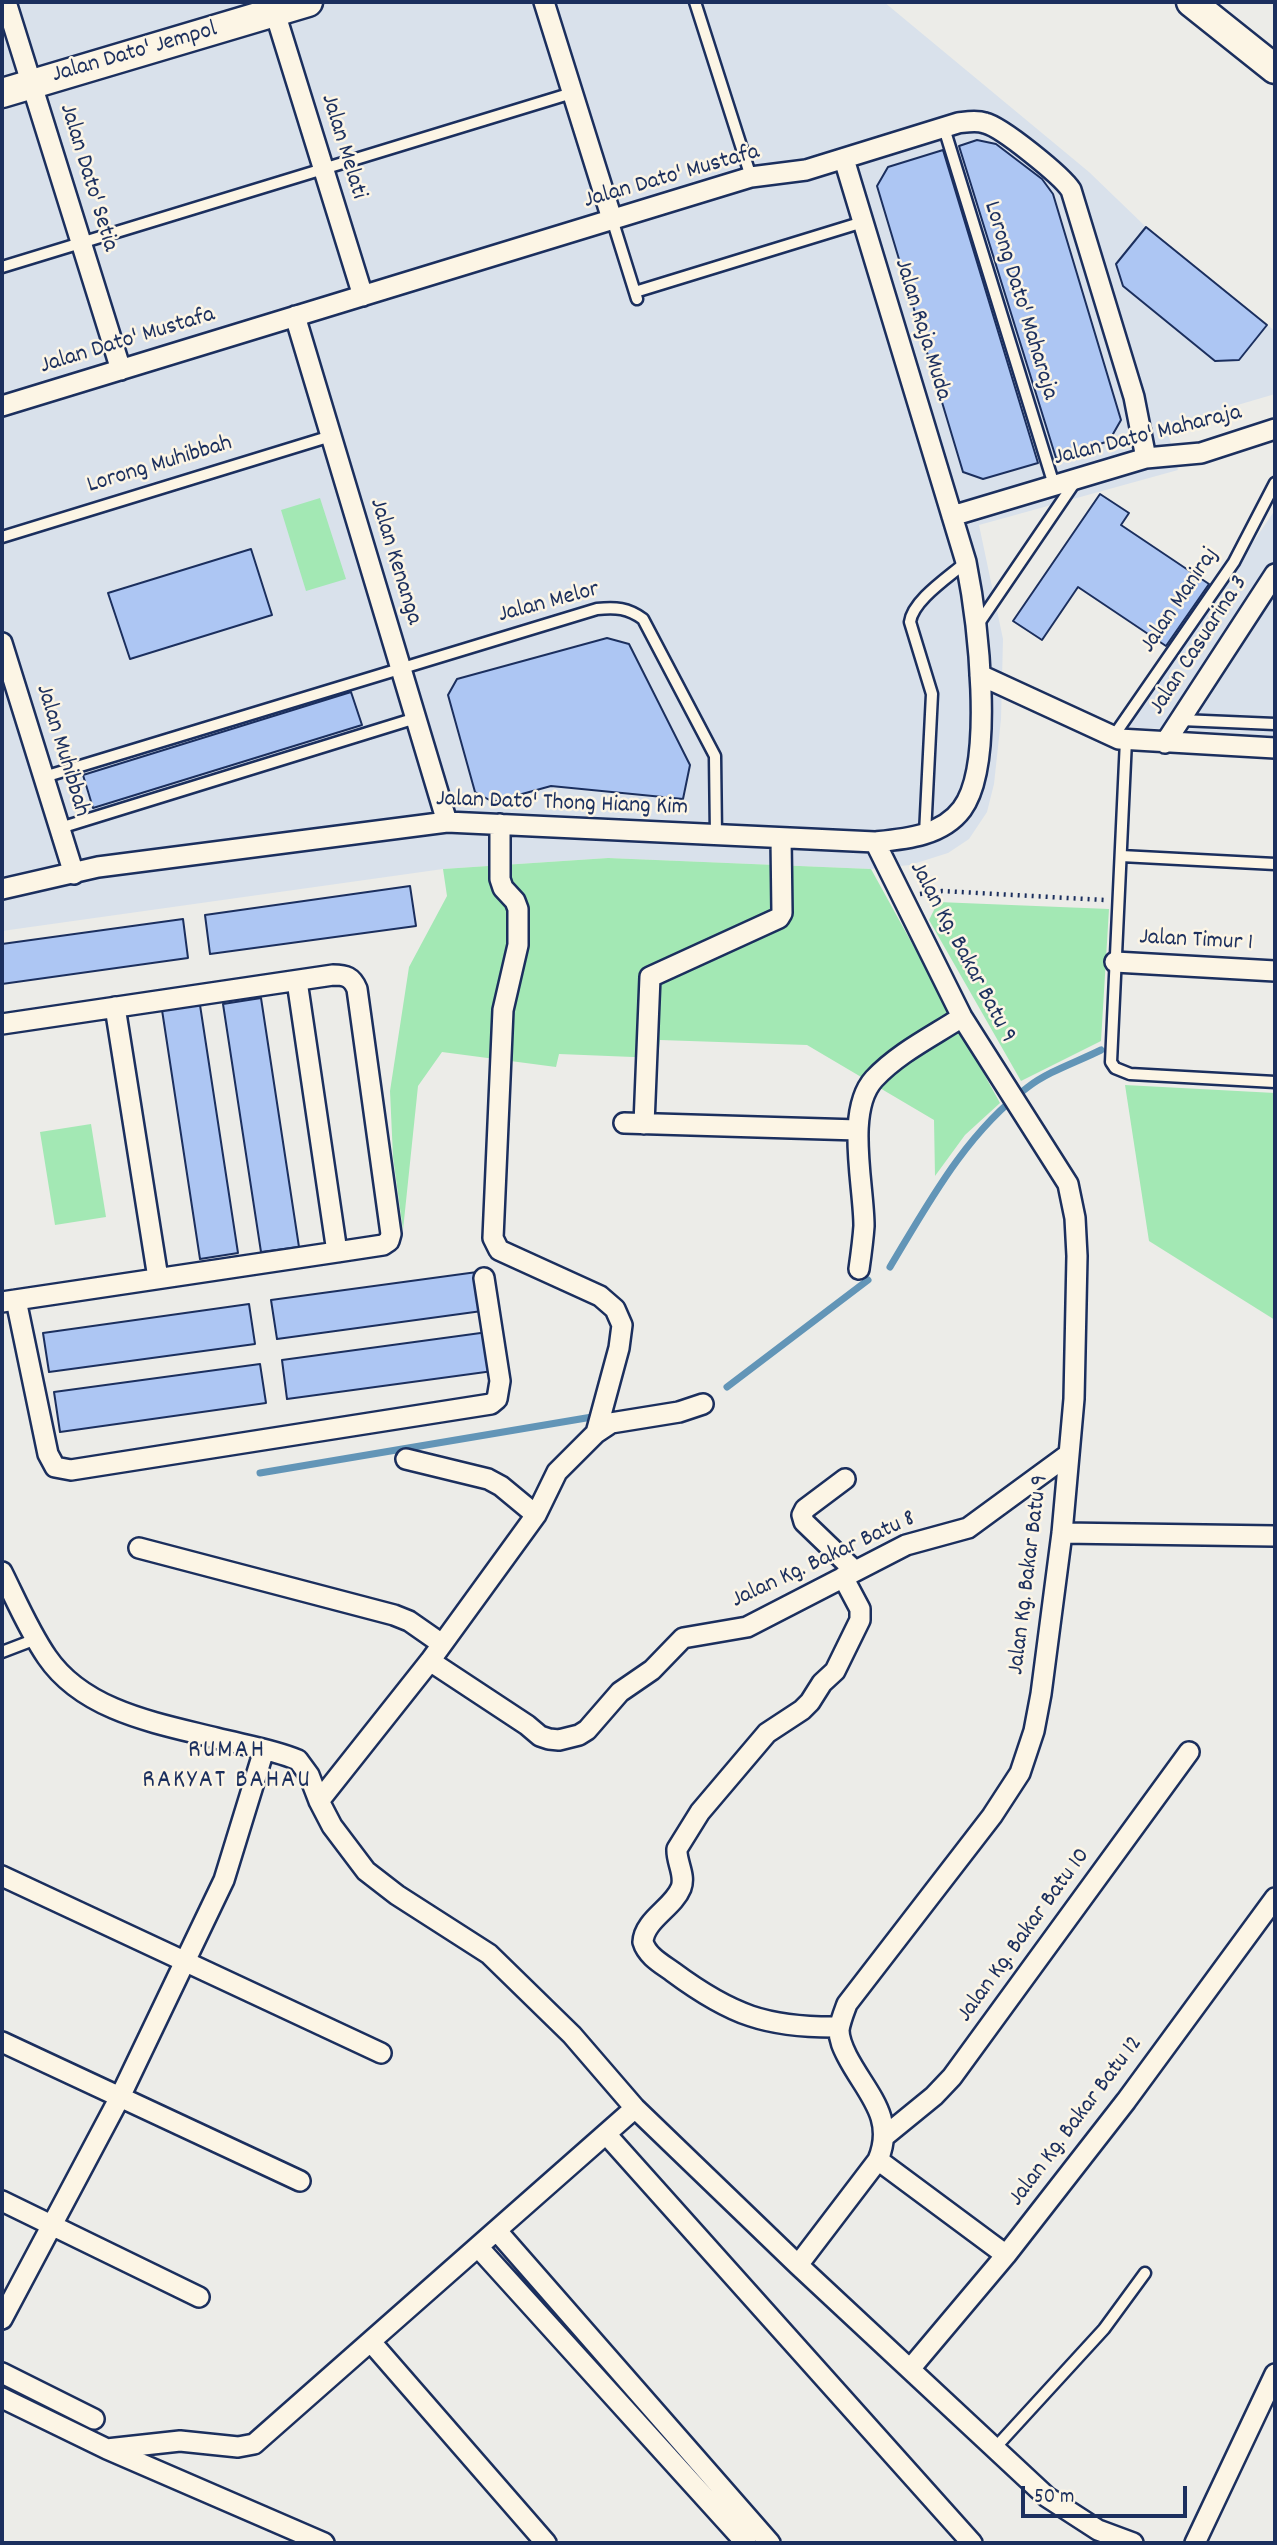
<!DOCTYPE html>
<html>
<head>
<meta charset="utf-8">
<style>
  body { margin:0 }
  #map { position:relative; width:1277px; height:2545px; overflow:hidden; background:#ecece8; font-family:Dekko,sans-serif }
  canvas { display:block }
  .frame { position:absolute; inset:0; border:4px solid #1b2f5e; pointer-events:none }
  .scale { position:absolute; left:1021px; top:2486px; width:166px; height:32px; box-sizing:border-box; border:4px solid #1b2f5e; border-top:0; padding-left:9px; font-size:21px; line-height:24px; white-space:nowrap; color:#1b2f5e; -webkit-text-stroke:5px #fcf5e5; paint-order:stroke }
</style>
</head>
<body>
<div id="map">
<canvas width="1277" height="2545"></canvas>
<div class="frame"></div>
<div class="scale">50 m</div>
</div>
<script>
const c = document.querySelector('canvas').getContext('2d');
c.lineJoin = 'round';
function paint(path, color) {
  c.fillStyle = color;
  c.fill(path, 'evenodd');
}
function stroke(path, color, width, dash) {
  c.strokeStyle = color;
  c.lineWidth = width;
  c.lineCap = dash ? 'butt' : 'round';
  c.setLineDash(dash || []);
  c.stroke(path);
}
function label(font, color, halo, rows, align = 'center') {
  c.font = font + ' Dekko,sans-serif';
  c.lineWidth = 5;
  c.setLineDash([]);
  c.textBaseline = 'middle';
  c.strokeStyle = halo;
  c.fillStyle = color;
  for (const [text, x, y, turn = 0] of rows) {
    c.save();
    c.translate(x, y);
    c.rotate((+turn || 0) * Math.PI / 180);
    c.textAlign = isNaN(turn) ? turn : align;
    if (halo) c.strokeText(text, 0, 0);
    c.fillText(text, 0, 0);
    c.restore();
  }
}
const built = new Path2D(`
  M 2,2 L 884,2 L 1089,172 L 1146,227 L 1275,331 L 1275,394 L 1166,426 L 1178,470 L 979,525 L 1003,639 L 1001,719 L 994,784 L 987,812 L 969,839 L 948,853 L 910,865 L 871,869 L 608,858 L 443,869 L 2,931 Z
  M 1275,510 L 1275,736 L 1127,727 Z`);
const green = new Path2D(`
  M 320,498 L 346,579 L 306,591 L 281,510 Z
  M 608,858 L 871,869 L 1000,1103 L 965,1135 L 935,1176 L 934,1120 L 807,1045 L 660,1040 L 658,1058 L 559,1054 L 556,1067 L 442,1052 L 418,1086 L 403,1230 L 393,1157 L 390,1091 L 409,967 L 447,896 L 443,869 Z
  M 938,902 L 1109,909 L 1101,1041 L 1021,1081 L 929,920 Z
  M 1125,1085 L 1275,1093 L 1275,1320 L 1149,1241 Z
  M 91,1124 L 106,1217 L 55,1225 L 40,1132 Z`);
const stream = new Path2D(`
  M 890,1267 C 929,1202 966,1133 1028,1087 C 1049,1071 1077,1062 1101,1050
  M 727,1387 L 868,1280
  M 260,1473 L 598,1416`);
const building = new Path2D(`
  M 977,140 L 996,144 L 1042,179 L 1053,194 L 1121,420 L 1109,441 L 1056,458 L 959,146 Z
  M 943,150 L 1038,463 L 983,479 L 963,472 L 877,186 L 888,167 Z
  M 1146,227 L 1267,325 L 1239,360 L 1215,361 L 1123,286 L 1116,264 Z
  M 1100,494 L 1129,513 L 1121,525 L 1209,584 L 1166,646 L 1078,587 L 1042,640 L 1013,621 Z
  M 251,549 L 272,615 L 130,659 L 108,593 Z
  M 607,638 L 629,644 L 690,765 L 683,799 L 551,786 L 493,802 L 475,792 L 448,695 L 457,679 Z
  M 351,692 L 362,725 L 93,808 L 83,775 Z
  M 410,886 L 416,926 L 210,954 L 205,915 Z
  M 183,919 L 188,958 L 2,984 L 2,944 Z
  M 261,998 L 299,1247 L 261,1252 L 223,1004 Z
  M 200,1005 L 238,1253 L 200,1259 L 162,1010 Z
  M 477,1272 L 482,1311 L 277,1339 L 271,1300 Z
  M 249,1304 L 255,1344 L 49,1372 L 43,1333 Z
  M 488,1332 L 493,1371 L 287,1399 L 282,1360 Z
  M 260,1364 L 266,1403 L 60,1432 L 54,1392 Z`);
const path = new Path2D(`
  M 920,894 L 942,891 L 1104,900`);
const lane = new Path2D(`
  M 695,2 L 751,177
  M 944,128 L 1054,485
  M 612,219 L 637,299
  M 2,267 L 572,93
  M 635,292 L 863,222
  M 2,537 L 331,436
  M 977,626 L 1075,482
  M 1181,720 L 1275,724
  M 1113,737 L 1234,562 L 1275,483
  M 1126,740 L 1111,1062 L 1115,1068 L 1130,1074 L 1275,1082
  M 44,777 L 597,609 C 616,607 628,608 643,619 L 715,756 L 716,835
  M 60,828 L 416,718
  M 925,834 L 932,694 L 910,622 C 913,600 949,577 966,562
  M 1121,856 L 1275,864
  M 2,1652 L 36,1639
  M 995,2448 L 1104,2329 L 1145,2273`);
const street = new Path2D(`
  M 6,2 L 121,370
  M 544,2 L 612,219
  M 272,3 L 363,296
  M 295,316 L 447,822
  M 2,406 L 751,177 L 806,170 L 958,123 C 967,122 976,120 985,123 C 1002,127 1062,176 1071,190 L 1134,397 L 1146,458
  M 952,516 L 1146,458 L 1201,453 L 1275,429
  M 2,643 L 74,874
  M 980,675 L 1119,739 L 1275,748
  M 1165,743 L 1275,574
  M 500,824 L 500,879 L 503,888 L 515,901 L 518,909 L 518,945 L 503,1010 L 493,1238 L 499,1250 L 600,1296 L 615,1309 L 622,1325 L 619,1348 L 596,1433
  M 2,889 L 98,867 L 447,822 L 875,842 C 905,839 942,836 962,809 C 996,763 977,617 966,562 L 844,159
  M 1115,962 L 1275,971
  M 115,1007 L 158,1278
  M 2,1024 L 333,975 C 346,975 352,977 357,989 L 391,1234 L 389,1241 L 383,1245 L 337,1252
  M 624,1123 L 858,1130
  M 644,1124 L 650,977 L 779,918 L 782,913 L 781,838
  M 859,1269 C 861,1255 863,1241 864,1226 C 864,1185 845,1111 874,1079 C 898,1053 933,1036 962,1017
  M 16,1300 L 48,1454 L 55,1467 L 71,1470 L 491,1404 L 497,1399 L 500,1381 L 484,1278
  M 2,1302 L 337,1252 L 297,981
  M 406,1459 L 488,1479 L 501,1486 L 536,1515
  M 845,1479 L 805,1509 L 802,1515 L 804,1522 L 855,1571
  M 1062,1533 L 1275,1536
  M 139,1548 L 394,1615 L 409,1621 L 442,1644
  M 2,1572 C 16,1600 29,1631 47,1657 C 84,1711 156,1723 216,1738 C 243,1745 272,1749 298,1760 L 309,1775 L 319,1801 L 332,1826 L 366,1871 L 397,1895 L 489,1954 L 572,2035 L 635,2108 L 798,2265 L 1047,2497 L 1098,2530 L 1133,2543
  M 430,1661 L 527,1725 L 540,1736 L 549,1739 L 559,1740 L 579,1735 L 587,1730 L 620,1692 L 652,1670 L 683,1638 L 747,1627 L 906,1545 L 968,1528 L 1069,1454
  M 319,1801 L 430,1661 L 536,1515 L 557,1472 L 596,1433 L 611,1423 L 679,1412 L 703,1404
  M 2,1876 L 381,2053
  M 839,2027 C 767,2028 731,2015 673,1972 C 662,1964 647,1956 643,1942 C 644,1920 673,1908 681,1888 C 686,1875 676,1862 677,1849 L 700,1812 L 767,1733 L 802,1710 L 810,1702 L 822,1683 L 835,1671 L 860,1620 L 860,1609 L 843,1577
  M 2,2042 L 300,2181
  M 606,2134 L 972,2543
  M 885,2136 L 934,2096 L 952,2077 L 1189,1752
  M 878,2160 L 1006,2255
  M 2,2201 L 199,2297
  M 497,2231 L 770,2543
  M 478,2247 L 746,2543
  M 798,2265 L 878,2160 C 896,2117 866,2093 847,2056 C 843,2048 839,2040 839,2030 C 840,2022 844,2012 847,2004 L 992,1816 L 1020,1773 L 1034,1731 L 1041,1694 L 1062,1533 L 1074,1399 L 1077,1256 L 1075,1218 L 1068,1184 L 962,1017 L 875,842
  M 2,2319 L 120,2097 L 224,1880 L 264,1750
  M 371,2342 L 546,2543
  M 910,2369 L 1006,2255 L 1126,2101 L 1275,1898
  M 2,2373 L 94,2419
  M 2,2398 L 107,2449 L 324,2543
  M 107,2449 L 180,2441 L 238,2447 L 254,2444 L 635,2108
  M 1195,2543 L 1275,2374`);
const secondary = new Path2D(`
  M 1191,2 L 1275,69
  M 2,93 L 308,2`);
const streetNames = [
  ["Jalan Dato' Jempol",135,54,-16],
  ["Jalan Melati",342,147,73],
  ["Jalan Dato' Setia",87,178,73],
  ["Jalan Dato' Mustafa",672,178,-16],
  ["Lorong Dato' Maharaja",1019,301,73],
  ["Jalan Raja Muda",921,330,73],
  ["Jalan Dato' Mustafa",128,342,-17],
  ["Jalan Dato' Maharaja",1148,437,-14],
  ["Lorong Muhibbah",160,466,-17],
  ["Jalan Kenanga",394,562,73],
  ["Jalan Maniraj",1181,601,-56],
  ["Jalan Melor",549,604,-15],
  ["Jalan Casuarina 3",1200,646,-57],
  ["Jalan Muhibbah",61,751,73],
  ["Jalan Dato' Thong Hiang Kim",562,805,2],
  ["Jalan Timur 1",1196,942,3],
  ["Jalan Kg. Bakar Batu 9",961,953,62],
  ["Jalan Kg. Bakar Batu 8",824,1561,-25],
  ["Jalan Kg. Bakar Batu 9",1030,1575,-83],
  ["Jalan Kg. Bakar Batu 10",1025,1936,-54],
  ["Jalan Kg. Bakar Batu 12",1077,2122,-53]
];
const neighbourhoodNames = [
  ["RUMAH",227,1752],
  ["RAKYAT BAHAU",227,1782]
];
paint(built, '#d9e1eb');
paint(green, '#a3e8b4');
stroke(stream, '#6295b7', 7);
paint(building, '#adc6f3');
stroke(building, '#1b2f5e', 2);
stroke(lane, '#1b2f5e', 15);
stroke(street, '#1b2f5e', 24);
stroke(secondary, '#1b2f5e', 33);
stroke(path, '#1b2f5e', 4.5, [2, 5]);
stroke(lane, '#fcf5e5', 10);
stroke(street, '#fcf5e5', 19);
stroke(secondary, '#fcf5e5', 28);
label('24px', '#1b2f5e', '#fcf5e5', streetNames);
c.letterSpacing = '2px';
label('26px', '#1b2f5e', '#fcf5e5', neighbourhoodNames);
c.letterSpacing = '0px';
</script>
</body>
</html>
